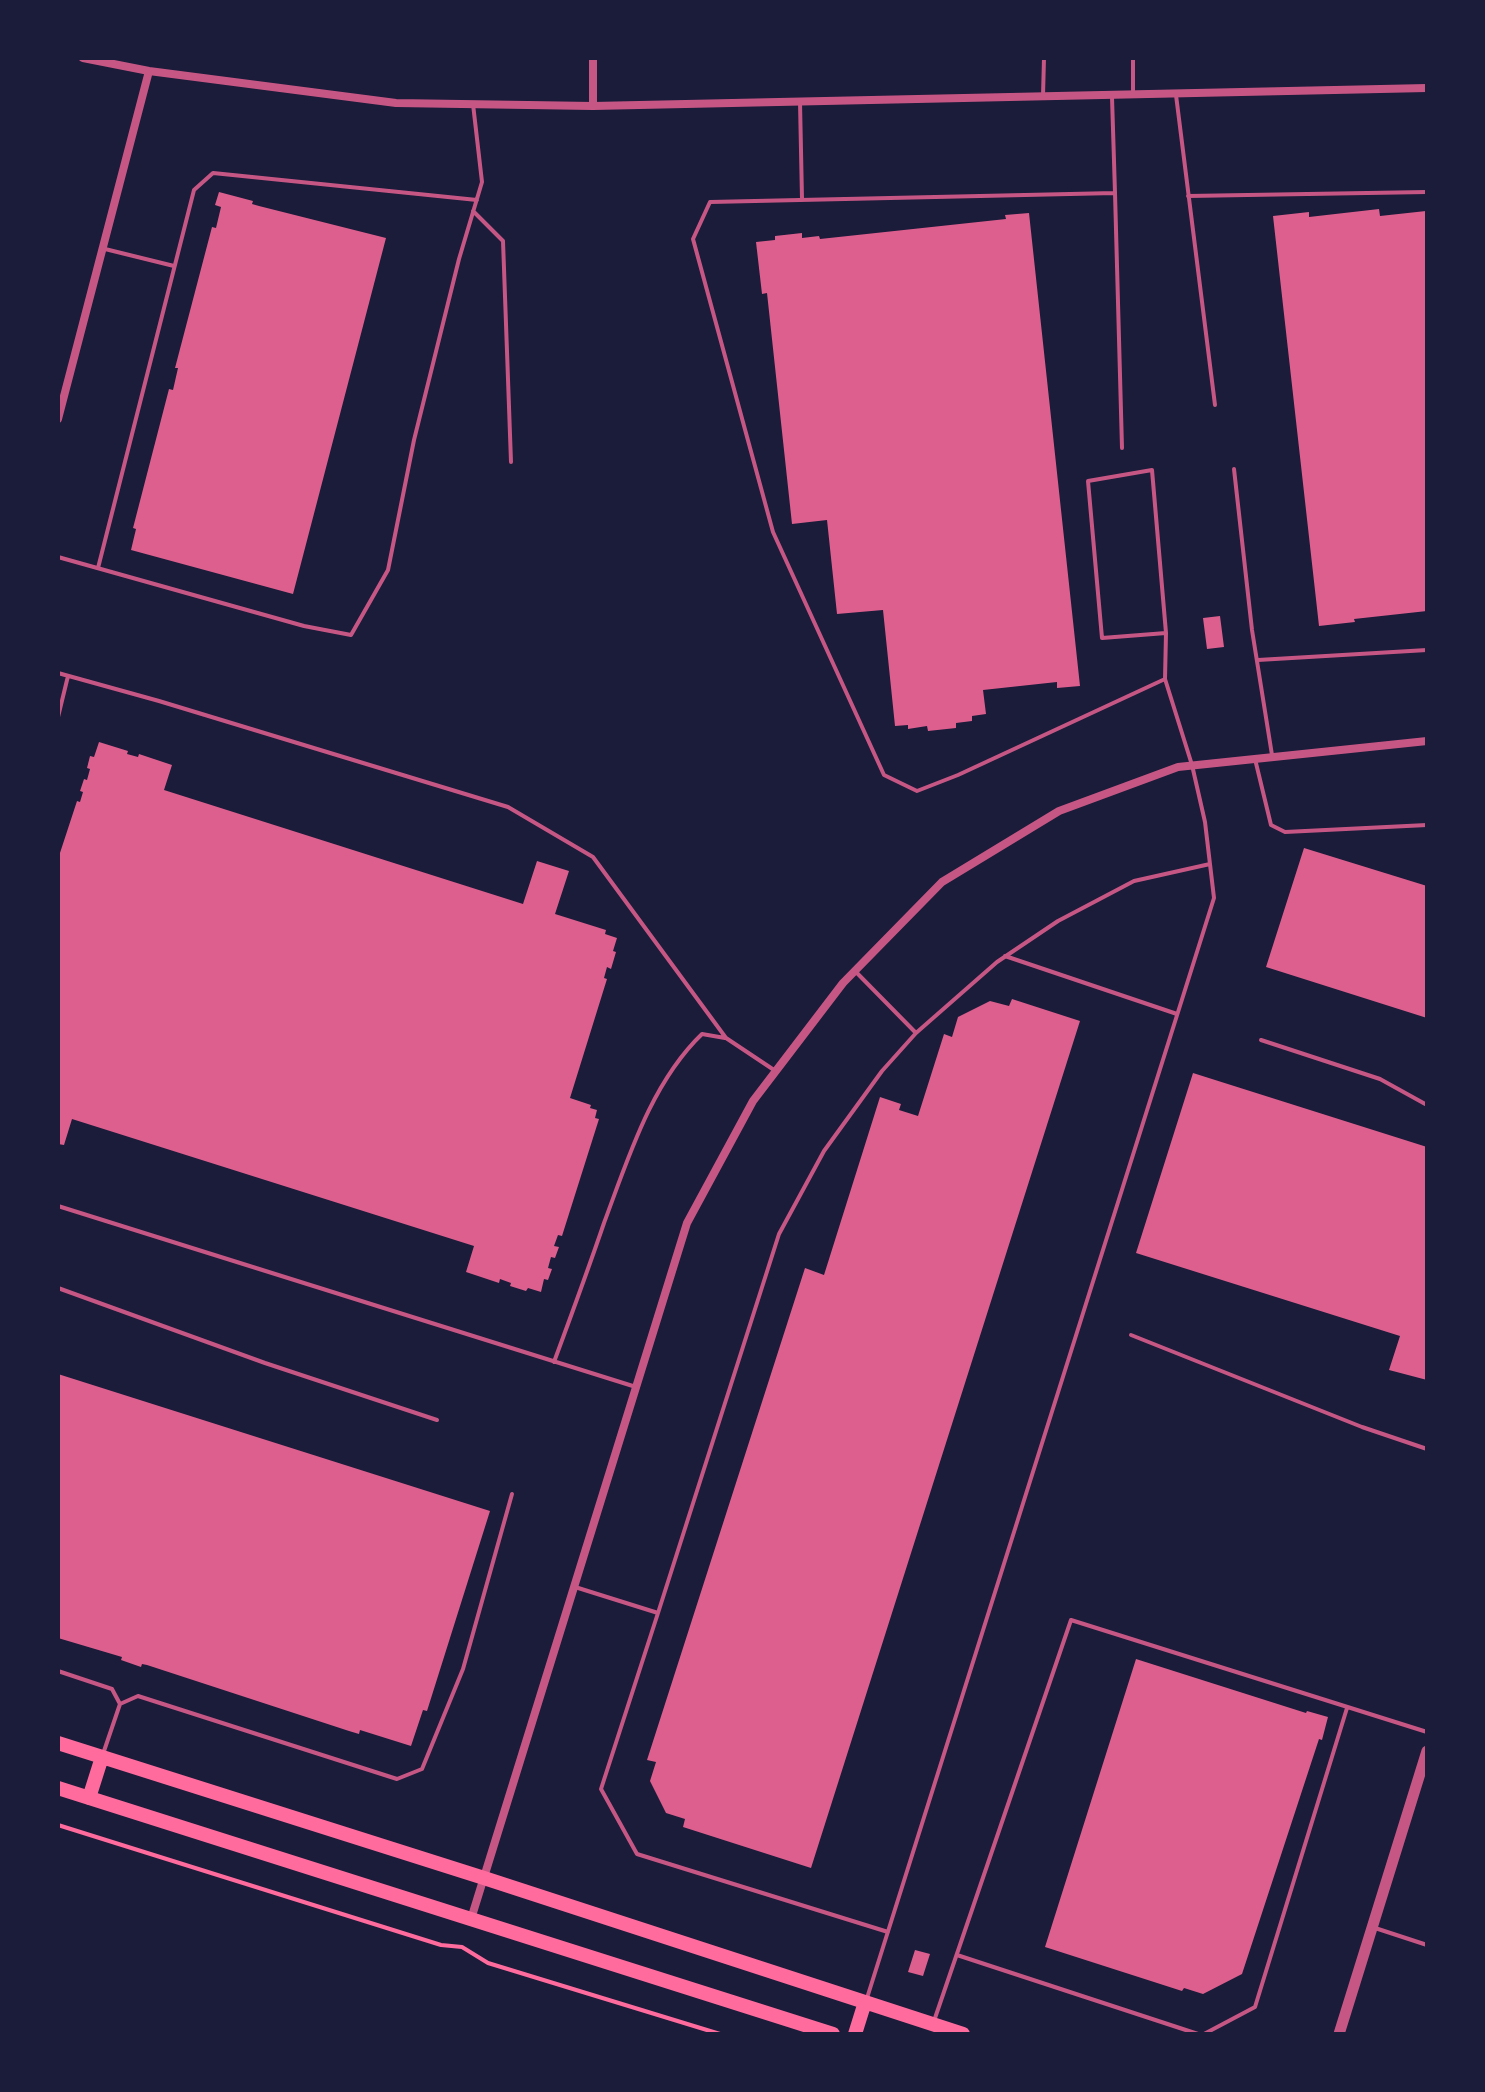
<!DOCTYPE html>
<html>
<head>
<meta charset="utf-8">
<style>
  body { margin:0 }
  #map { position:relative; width:1485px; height:2092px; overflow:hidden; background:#1b1b3a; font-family:Rubik,sans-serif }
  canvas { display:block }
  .frame { position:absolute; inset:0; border:60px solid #1b1b3a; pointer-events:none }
</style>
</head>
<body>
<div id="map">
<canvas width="1485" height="2092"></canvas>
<div class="frame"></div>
</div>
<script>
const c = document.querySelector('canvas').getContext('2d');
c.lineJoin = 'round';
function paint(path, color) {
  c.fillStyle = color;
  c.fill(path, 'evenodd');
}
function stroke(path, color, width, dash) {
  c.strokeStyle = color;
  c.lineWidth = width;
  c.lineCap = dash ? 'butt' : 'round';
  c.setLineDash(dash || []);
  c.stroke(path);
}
const building = new Path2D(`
  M 219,192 L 253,201 L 252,204 L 259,206 L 386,238 L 293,594 L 131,550 L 136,529 L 133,528 L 169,389 L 173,390 L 178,368 L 175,368 L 212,227 L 216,228 L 221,207 L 215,205 Z
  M 1379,209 L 1380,216 L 1426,211 L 1427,611 L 1354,619 L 1355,622 L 1319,626 L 1273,216 L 1309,212 L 1309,217 Z
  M 1029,213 L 1080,686 L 1057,688 L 1057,682 L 983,690 L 986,714 L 972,716 L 972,721 L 956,723 L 956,728 L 928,731 L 927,726 L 908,729 L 908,725 L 895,726 L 883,610 L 837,614 L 827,520 L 792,524 L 767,293 L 762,294 L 756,242 L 775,240 L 775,236 L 802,233 L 802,238 L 819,236 L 820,239 L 1006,219 L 1005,215 Z
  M 1220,616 L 1224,647 L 1207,649 L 1203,618 Z
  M 99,742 L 128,751 L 127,754 L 138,757 L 139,754 L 172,765 L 164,790 L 523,904 L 537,861 L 569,871 L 555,914 L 606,930 L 605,934 L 617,938 L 613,951 L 616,952 L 611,969 L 607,967 L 604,978 L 607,979 L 570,1098 L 591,1105 L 590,1108 L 597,1110 L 595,1118 L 599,1119 L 562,1236 L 558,1235 L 554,1246 L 559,1247 L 555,1258 L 551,1257 L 548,1268 L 552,1269 L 548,1280 L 544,1279 L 541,1292 L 528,1288 L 526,1291 L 510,1286 L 511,1283 L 500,1279 L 499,1283 L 466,1272 L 474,1246 L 72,1119 L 64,1145 L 58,1144 L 58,859 L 77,801 L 80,802 L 83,792 L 80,791 L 84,779 L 87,780 L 90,769 L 87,768 L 90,756 L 94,757 Z
  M 1304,848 L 1427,886 L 1427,1018 L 1266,967 Z
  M 1012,999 L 1080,1021 L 811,1868 L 683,1827 L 685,1819 L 666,1813 L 650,1781 L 656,1762 L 647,1760 L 805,1268 L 824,1275 L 880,1097 L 901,1104 L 899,1110 L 918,1116 L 944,1034 L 952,1037 L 958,1017 L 990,1001 L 1009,1006 Z
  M 1193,1073 L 1427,1147 L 1427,1380 L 1389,1370 L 1400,1336 L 1136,1253 Z
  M 58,1374 L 490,1511 L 427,1711 L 423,1710 L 411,1746 L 360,1730 L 359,1734 L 349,1731 L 147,1665 L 142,1664 L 141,1667 L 121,1660 L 122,1657 L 58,1638 Z
  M 1136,1659 L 1306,1713 L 1307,1711 L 1328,1717 L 1322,1740 L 1319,1739 L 1242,1974 L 1203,1994 L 1184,1988 L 1182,1991 L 1045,1947 Z
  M 915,1950 L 930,1954 L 923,1976 L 908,1972 Z`);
const path = new Path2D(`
  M 58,1825 L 441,1945 L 462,1947 L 488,1963 L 720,2034`);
const service = new Path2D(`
  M 1133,58 L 1133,94
  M 1176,95 L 1215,405
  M 1043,96 L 1044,58
  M 800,102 L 802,199
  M 1115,193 L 1122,448
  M 1188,196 L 1427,192
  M 473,211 L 503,241 L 511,462
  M 105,249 L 174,266
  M 1234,469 L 1252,630 L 1272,755
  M 58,557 L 304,626 L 351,635 L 388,570 L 414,440 L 459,259 L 482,182 L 473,104
  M 98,568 L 194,190 L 213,173 L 477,200
  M 1258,660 L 1427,650
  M 58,673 L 159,701 L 508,807 L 593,857 L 726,1038 L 774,1070
  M 1165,679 L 1166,633 L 1152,470 L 1088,481 L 1102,638 L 1166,633
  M 58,717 L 68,676
  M 1255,759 L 1271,825 L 1285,832 L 1427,825
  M 1005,956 L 1177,1014
  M 916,1033 L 997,962 L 1058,921 L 1134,881 L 1210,864
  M 1261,1040 L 1380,1079 L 1427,1105
  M 58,1206 L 636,1387
  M 58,1288 L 265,1363 L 437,1420
  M 1131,1335 L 1362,1427 L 1427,1449
  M 554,1362 C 571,1316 588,1270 604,1223 C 628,1159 651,1083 702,1034 L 725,1038
  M 575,1587 L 658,1613 L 601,1789 L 637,1854 L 888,1932
  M 658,1613 L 779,1234 L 824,1151 L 882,1071 L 916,1033 L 855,971
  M 58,1671 L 112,1689 L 120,1704 L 103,1754
  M 120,1704 L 138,1696 L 397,1779 L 422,1769 L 463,1669 L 512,1494
  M 1372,1927 L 1427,1945
  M 957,1955 L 1198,2034
  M 867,1998 L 1214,898 L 1205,822 L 1192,765 L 1165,679 L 958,775 L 917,791 L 884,775 L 773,532 L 693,239 L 710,202 L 1115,193 L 1112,97
  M 934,2021 L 1071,1620 L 1427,1732
  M 1204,2034 L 1255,2007 L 1347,1708`);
const minor = new Path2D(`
  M 83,58 L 149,71 L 396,103 L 593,106 L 1427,88
  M 593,106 L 593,58
  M 58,419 L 149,71
  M 471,1919 L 687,1223 L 753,1101 L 843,983 L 942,882 L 1059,811 L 1178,767 L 1427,741`);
const tertiary = new Path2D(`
  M 1339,2034 L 1427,1751`);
const primary = new Path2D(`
  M 58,1743 L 484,1878 L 963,2034
  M 58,1788 L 833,2034
  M 89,1798 L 102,1757
  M 855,2034 L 865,2002`);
paint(building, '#dd5f8e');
stroke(path, '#ff6b9d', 4);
stroke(service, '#c65784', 4);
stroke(minor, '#c65784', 8);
stroke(tertiary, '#c65784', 11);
stroke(primary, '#ff6b9d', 14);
</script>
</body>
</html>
